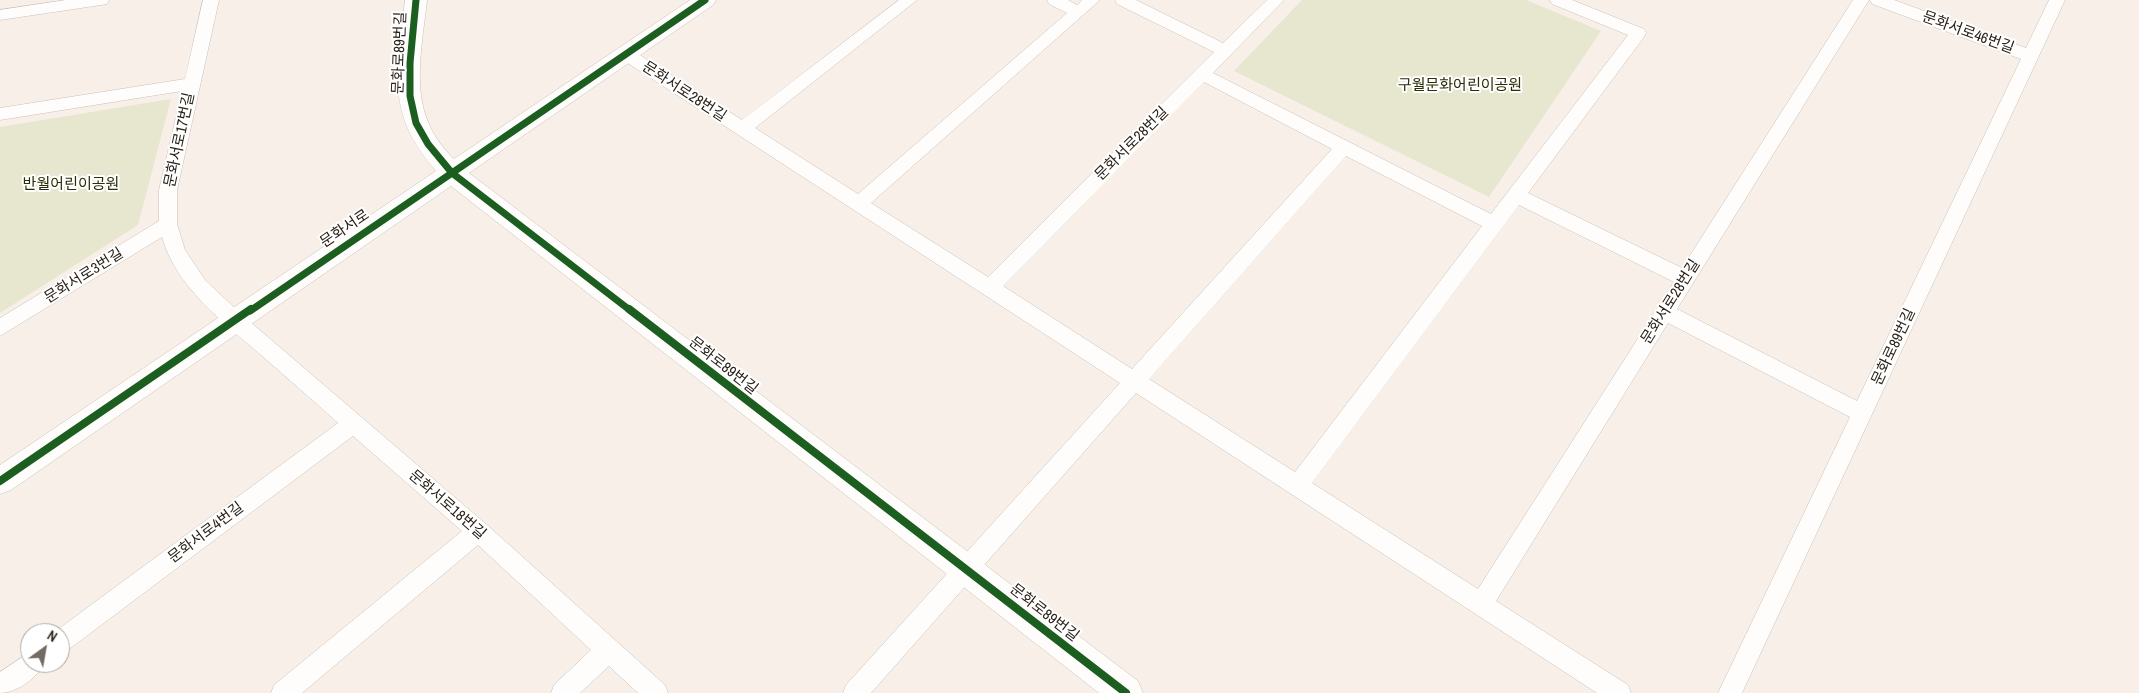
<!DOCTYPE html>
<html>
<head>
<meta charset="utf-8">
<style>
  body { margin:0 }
  #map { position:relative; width:2139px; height:693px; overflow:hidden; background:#f8f0e8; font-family:"Archivo Narrow",sans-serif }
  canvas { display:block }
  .north { position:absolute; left:20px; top:623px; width:50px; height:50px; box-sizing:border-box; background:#fff; border:1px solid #aaa7a3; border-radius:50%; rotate:32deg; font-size:14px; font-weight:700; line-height:20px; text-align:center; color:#2b231a }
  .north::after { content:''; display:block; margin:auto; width:18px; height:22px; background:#736b62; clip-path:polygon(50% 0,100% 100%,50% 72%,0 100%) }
</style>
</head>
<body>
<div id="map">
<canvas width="2139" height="693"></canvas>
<div class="north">N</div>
</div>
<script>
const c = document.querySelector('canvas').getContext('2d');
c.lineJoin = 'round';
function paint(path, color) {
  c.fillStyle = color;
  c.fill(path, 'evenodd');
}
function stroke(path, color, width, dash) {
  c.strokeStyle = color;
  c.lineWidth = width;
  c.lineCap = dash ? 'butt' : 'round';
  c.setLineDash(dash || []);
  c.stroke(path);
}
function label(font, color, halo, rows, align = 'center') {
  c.font = font + ' "Archivo Narrow","Noto Sans KR",sans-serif';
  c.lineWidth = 4;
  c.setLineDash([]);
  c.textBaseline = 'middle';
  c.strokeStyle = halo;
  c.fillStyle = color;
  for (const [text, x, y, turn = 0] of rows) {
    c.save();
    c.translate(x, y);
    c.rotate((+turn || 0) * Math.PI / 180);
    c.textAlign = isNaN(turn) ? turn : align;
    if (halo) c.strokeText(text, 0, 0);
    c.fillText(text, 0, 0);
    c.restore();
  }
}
const green = new Path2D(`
  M 1302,0 L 1526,0 L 1601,31 L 1489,197 L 1234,71 Z
  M 171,99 L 138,225 L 0,313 L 0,127 Z`);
const service = new Path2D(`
  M 66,0 L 109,0 L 107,4 L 101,5 L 0,20 L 0,10 Z
  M 203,0 L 219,0 L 177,190 L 177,224 L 185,250 L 205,280 L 241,314 L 486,524 L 665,685 L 668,693 L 638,693 L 609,666 L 580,693 L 551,693 L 554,685 L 591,650 L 478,545 L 302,693 L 271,693 L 274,685 L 462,531 L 353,436 L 68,650 L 60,653 L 60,633 L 53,633 L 338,423 C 313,400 287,378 261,355 C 223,322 176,287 162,237 L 0,336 L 0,318 L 159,221 L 159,190 L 182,91 L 0,120 L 0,108 L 185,79 Z
  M 899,0 L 917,0 L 755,128 L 858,194 L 1067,13 L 1049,4 L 1047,0 L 1068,0 L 1077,5 L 1082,0 L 1100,0 L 871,203 L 988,277 L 1214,52 L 1117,4 L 1115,0 L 1136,0 L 1223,43 L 1267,0 L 1284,0 L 1213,73 L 1491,214 L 1628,35 L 1552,4 L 1550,0 L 1572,0 L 1644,29 L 1646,33 L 1644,37 L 1528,193 L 1682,268 L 1853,0 L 1869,0 L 1677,309 L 1857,401 L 2021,59 L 1872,4 L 1870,0 L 1894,0 L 2026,48 L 2049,0 L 2065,0 L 1742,693 L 1718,693 L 1850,417 L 1668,323 L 1496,601 L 1628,685 L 1631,693 L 1597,693 L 1136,393 L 871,693 L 843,693 L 846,685 L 1120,383 L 620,58 L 618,54 L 620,50 L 632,50 L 742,120 ZM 1204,82 L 1332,149 L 1132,369 L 1003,286 ZM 1346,156 L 1482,226 L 1295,472 L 1149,379 ZM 1519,205 L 1674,282 L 1478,589 L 1312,483 Z
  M 30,652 L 30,663 L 44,663 C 38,678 16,693 0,693 L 0,672 Z`);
const minor = new Path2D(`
  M 405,0 L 427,0 C 423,39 412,87 429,124 C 434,137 444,149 454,159 L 690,0 L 716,0 L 713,5 L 469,173 L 1138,681 L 1143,693 L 1099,693 L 451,186 L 11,490 L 0,494 L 0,465 L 436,171 C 385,113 397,71 405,0 Z`);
const cyclewayFar1 = new Path2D(`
  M 416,0 L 410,63 L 410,96 L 416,123 L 428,144 L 452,173 L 631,311
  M 250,311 L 705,0`);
const cycleway = new Path2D(`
  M 629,309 L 1126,693
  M 0,481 L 251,309`);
const streetNames = [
  ["문화서로46번길",1968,33,20],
  ["문화로89번길",400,53,-88],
  ["문화서로28번길",684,92,33],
  ["문화서로17번길",180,140,-78],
  ["문화서로28번길",1132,144,-45],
  ["문화서로",345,229,-34],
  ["문화서로3번길",84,276,-32],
  ["문화서로28번길",1671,302,-58],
  ["문화로89번길",1894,347,-65],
  ["문화로89번길",723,366,38],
  ["문화서로18번길",447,505,41],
  ["문화서로4번길",206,533,-37],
  ["문화로89번길",1044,613,38]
];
const parkNames = [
  ["구월문화어린이공원",1460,86],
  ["반월어린이공원",71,185]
];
paint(green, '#e7e6cf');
stroke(service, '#c7c0b8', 1);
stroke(minor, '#c7c0b8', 1);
paint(service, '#fefdfc');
paint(minor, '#fefdfc');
stroke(cyclewayFar1, '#1b5e20', 7);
stroke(cycleway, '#1b5e20', 8);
label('15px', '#2b231a', '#fff', streetNames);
label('15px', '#2c2e04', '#fff', parkNames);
</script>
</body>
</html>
